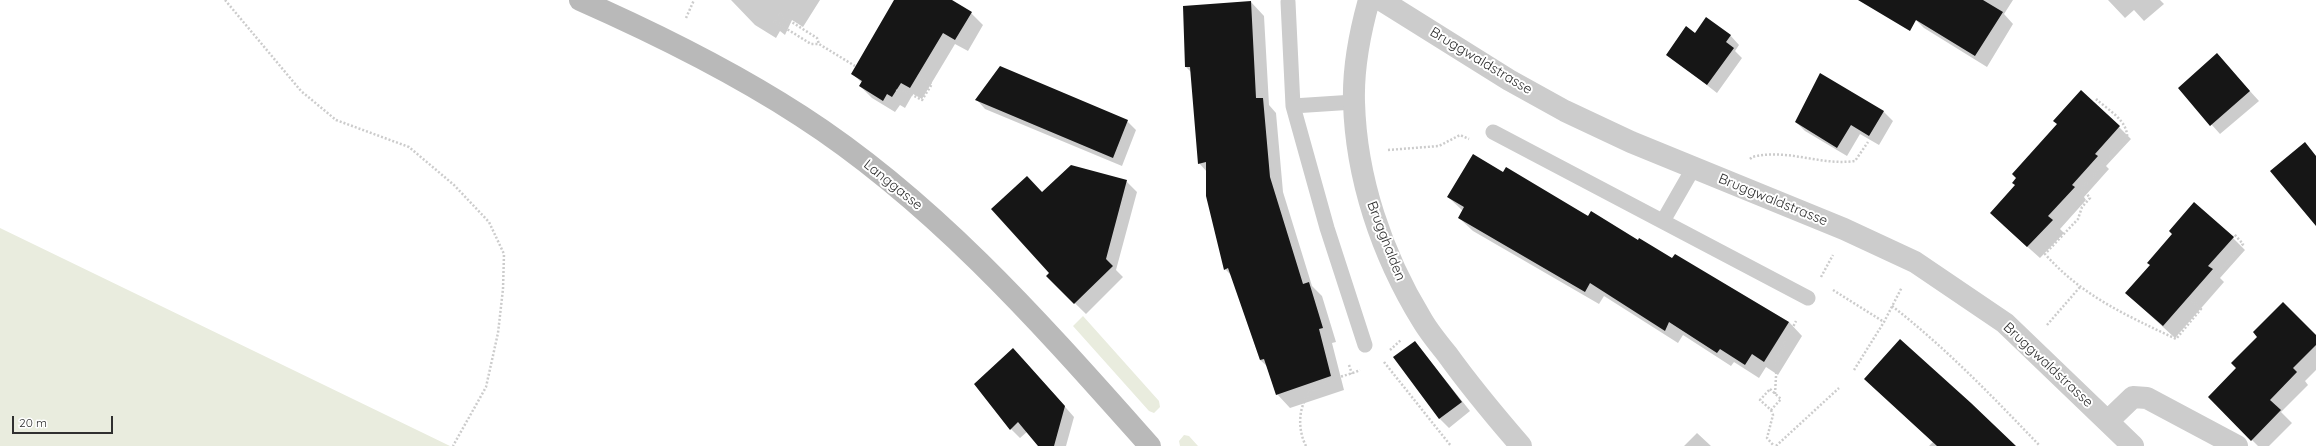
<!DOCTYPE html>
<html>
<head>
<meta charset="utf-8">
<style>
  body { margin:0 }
  #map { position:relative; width:2316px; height:446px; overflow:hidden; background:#fff; font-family:Quicksand,sans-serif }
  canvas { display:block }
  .scale { position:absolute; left:12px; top:416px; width:101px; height:18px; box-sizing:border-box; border:2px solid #2f2f2f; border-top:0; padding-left:5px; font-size:12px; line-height:14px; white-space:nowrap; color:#2f2f2f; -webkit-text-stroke:3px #fff; paint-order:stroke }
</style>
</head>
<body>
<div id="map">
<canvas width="2316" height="446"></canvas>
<div class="scale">20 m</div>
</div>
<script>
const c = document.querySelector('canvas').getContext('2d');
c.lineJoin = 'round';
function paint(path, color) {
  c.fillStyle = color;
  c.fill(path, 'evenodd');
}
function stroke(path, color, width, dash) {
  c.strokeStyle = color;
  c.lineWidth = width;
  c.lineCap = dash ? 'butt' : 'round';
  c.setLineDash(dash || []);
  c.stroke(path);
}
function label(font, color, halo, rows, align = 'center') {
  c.font = font + ' Quicksand,sans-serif';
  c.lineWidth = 4;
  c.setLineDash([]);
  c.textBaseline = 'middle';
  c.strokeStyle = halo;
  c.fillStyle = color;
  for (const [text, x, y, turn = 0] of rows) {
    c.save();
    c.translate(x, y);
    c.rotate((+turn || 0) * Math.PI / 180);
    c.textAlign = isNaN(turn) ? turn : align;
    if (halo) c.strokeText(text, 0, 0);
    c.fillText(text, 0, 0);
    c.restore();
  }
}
const green = new Path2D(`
  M 0,228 L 450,446 L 0,446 Z
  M 1083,316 L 1159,401 L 1160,407 L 1154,413 L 1149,411 L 1073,326 Z
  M 1184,435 L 1189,436 L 1198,446 L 1180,446 L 1179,441 Z`);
const shadow = new Path2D(`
  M 731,0 L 820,0 L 803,27 L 792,20 L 785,35 L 780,31 L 776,38 L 755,25 Z
  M 896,0 L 950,0 L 971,13 L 983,25 L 968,51 L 955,44 L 922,99 L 913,94 L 905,108 L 900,105 L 895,112 L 872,98 L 860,86 L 862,83 L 852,73 Z
  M 1923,0 L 2013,0 L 2004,14 L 2013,24 L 1987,67 L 1924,28 L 1913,17 Z
  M 2108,0 L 2160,0 L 2164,4 L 2144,21 L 2134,10 L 2125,18 Z
  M 1251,2 L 1264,16 L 1269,105 L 1276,113 L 1283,192 L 1312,286 L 1322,296 L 1336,342 L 1332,343 L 1344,390 L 1290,408 L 1277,394 L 1268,367 L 1260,360 L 1232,276 L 1225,269 L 1207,172 L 1199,163 L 1192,73 L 1186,67 Z
  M 1695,34 L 1730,35 L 1739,45 L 1735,51 L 1742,58 L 1717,93 L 1667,54 Z
  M 2217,55 L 2259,101 L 2220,134 L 2179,88 Z
  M 1820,75 L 1884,112 L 1893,121 L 1879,145 L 1860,134 L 1847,156 L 1805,131 L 1796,122 Z
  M 977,100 L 1127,121 L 1136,130 L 1122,166 L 985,109 Z
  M 2119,127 L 2131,139 L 2106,166 L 2109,169 L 2084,197 L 2086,200 L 2060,229 L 2064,233 L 2040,258 L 2003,225 Z
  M 1504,173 L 1673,259 L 1675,255 L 1789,322 L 1802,336 L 1778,375 L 1766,367 L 1759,378 L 1734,362 L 1731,366 L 1683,335 L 1678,343 L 1604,296 L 1599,304 L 1473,231 L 1459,218 L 1463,211 L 1448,197 Z
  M 1126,181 L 1137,192 L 1116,270 L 1123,277 L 1086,314 L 1047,276 Z
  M 2233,238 L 2245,250 L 2220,278 L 2224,282 L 2175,338 L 2126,293 L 2151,265 Z
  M 2316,336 L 2316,370 L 2305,381 L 2308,385 L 2281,412 L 2292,423 L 2269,446 L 2258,446 L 2209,397 Z
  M 1415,342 L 1470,411 L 1449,428 L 1440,419 L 1394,357 Z
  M 1022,358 L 1074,417 L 1066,446 L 1040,446 L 1028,431 L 1020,438 L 1011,429 Z
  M 1697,433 L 1711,446 L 1684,446 Z
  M 1933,442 L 2014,446 L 1929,446 Z`);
const building = new Path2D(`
  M 894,0 L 952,0 L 972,12 L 955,40 L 943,33 L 910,88 L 901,83 L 892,97 L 887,94 L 883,101 L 859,86 L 862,81 L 851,74 Z
  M 1858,0 L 1983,0 L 2003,12 L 1975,56 L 1916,20 L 1910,31 Z
  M 1251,1 L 1256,98 L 1263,98 L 1270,177 L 1303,284 L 1309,282 L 1323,328 L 1319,329 L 1331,376 L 1276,395 L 1264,359 L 1260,360 L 1228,268 L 1224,270 L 1206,196 L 1206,162 L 1198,164 L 1190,67 L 1185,67 L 1183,6 Z
  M 1706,17 L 1731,35 L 1726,42 L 1734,48 L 1707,85 L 1666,55 L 1686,26 L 1695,33 Z
  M 2217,53 L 2250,91 L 2210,126 L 2178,88 Z
  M 1000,66 L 1128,120 L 1113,158 L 975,100 Z
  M 1820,73 L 1884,111 L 1869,136 L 1851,125 L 1837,148 L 1795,122 Z
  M 2081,90 L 2120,126 L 2095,154 L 2098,156 L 2072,185 L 2075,187 L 2048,216 L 2053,220 L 2027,247 L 1990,213 L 2015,185 L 2012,183 L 2016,178 L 2012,174 L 2057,124 L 2053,121 Z
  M 2305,142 L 2316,156 L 2316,226 L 2270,171 Z
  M 1473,154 L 1503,172 L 1506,167 L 1588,216 L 1591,211 L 1638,240 L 1639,238 L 1672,258 L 1675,254 L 1789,322 L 1764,362 L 1752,354 L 1745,365 L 1720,349 L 1717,353 L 1669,322 L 1665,331 L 1590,283 L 1585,292 L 1458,218 L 1464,207 L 1447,197 Z
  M 1071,165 L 1127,180 L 1106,259 L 1113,266 L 1074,304 L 1046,276 L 1049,273 L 991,209 L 1027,176 L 1042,192 Z
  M 2194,202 L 2234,237 L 2208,266 L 2213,269 L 2163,326 L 2125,293 L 2150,265 L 2147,263 L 2172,234 L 2169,231 Z
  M 2283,302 L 2316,335 L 2316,345 L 2293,368 L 2297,372 L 2270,400 L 2281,410 L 2251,441 L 2208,397 L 2236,368 L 2231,363 L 2257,337 L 2253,332 Z
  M 1900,339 L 1971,403 L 2016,446 L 1937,446 L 1864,379 Z
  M 1415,341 L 1462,402 L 1439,419 L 1393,357 Z
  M 1013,348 L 1065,406 L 1054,446 L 1038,446 L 1018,422 L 1010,430 L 974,384 Z`);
const path = new Path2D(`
  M 225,0 L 301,91 L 336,120 L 409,147 L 454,185 L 489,222 L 504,254 L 503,289 L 498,333 L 486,387 L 453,446
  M 779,14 L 817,38 L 819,44
  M 686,18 L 694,0
  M 774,21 L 811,44 L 819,44 L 855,66
  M 896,91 L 903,90 L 922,100 L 932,84 L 918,75
  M 2096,99 C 2108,110 2129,121 2127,139 L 2082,188 L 2090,198 L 2082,207 L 2078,219 L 2045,254 C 2082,296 2126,315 2176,339 L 2201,309 L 2192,300 L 2243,244 L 2234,234
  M 1388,150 L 1439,146 L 1460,135 L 1469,139
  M 1750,159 L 1752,157 C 1788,148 1820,166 1855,161 L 1868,142
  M 1821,277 L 1833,255
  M 1833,290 L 1884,322
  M 1892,306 C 1946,348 1992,396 2040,446
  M 2047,325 L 2080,287
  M 1390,350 L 1401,340
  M 1384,362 L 1451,446
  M 1349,365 L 1352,374
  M 1854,370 L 1884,322 L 1902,287
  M 1770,389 L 1781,399 L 1771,410 L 1760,400 Z
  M 1775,394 L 1777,359 L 1796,321
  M 1771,410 L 1773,415 L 1767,438 L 1774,446
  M 1306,446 C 1296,427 1298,397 1319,385 C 1331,378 1347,376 1360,370
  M 1776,446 L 1839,388`);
const lane = new Path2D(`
  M 1288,2 L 1293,106 L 1327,228 L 1365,345
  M 1293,106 L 1354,102
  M 1493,132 L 1808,298
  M 1663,221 L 1694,167`);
const street = new Path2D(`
  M 1369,0 C 1360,32 1353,68 1354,102 C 1356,178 1382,255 1422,320 C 1429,332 1438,343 1447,354 C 1470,386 1495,416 1521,446
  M 1381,0 L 1509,80 L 1565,111 L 1631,142 L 1844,229 L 1915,262 L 2005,323 L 2133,446
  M 2108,421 L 2133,397 L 2147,398 L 2237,446`);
const secondary = new Path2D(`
  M 580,0 C 657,34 730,70 801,116 C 936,203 1044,327 1150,446`);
const streetNames = [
  ["Bruggwaldstrasse",1481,61,31],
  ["Langgasse",893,185,39],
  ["Bruggwaldstrasse",1773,200,22],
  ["Brugghalden",1386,241,69],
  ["Bruggwaldstrasse",2048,365,43]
];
paint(green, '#e9ecde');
paint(shadow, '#0003');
paint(building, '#161616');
stroke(path, '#ccc', 2.5, [2, 2]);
stroke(lane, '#ccc', 15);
stroke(street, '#ccc', 22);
stroke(secondary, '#b9b9b9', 22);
label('14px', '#2f2f2f', '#fff', streetNames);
</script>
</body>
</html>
